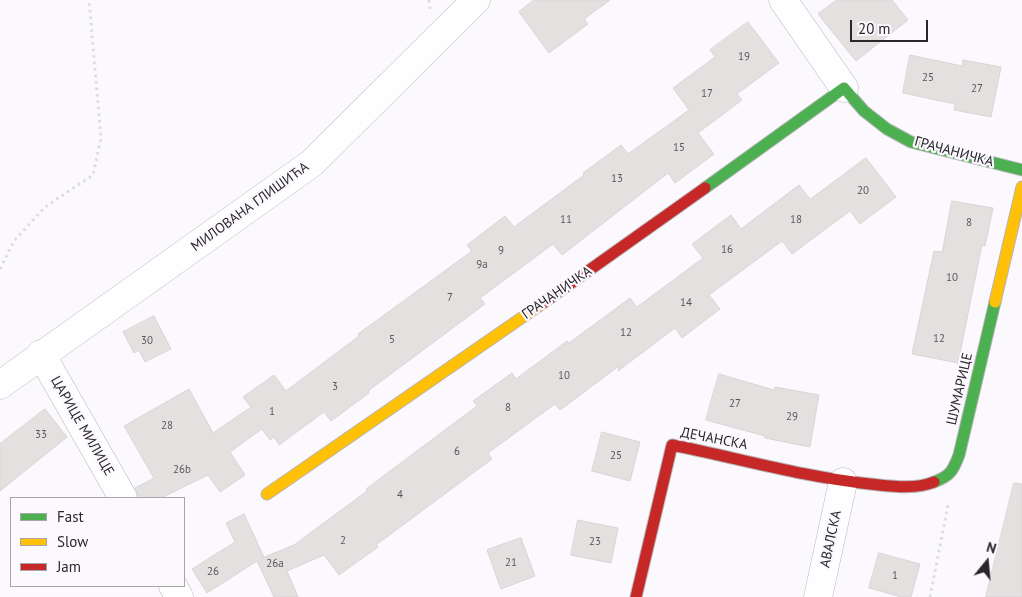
<!DOCTYPE html>
<html>
<head>
<meta charset="utf-8">
<style>
	body { margin:0 }
	#map { position:relative; width:1022px; height:597px; overflow:hidden; background:#fbf9fd; font-family:"PT Sans",sans-serif }
	canvas { display:block }
	.legend { position:absolute; left:10px; top:497px; width:175px; height:90px; box-sizing:border-box; background:#fbf8fe; border:1px solid #a7a4aa; margin:0; padding:6px 9px; list-style:none; font-size:15px; color:#29272b }
	.legend li { display:flex; align-items:center; gap:10px; height:25px }
	.legend b { width:25px; border:1px solid #a7a4aa }
	.north { position:absolute; left:962px; top:537px; width:50px; height:50px; -webkit-text-stroke:4px #fbf8fe; paint-order:stroke; rotate:17deg; font-size:14px; font-weight:700; line-height:20px; text-align:center; color:#29272b }
	.north::after { content:''; display:block; margin:auto; width:18px; height:22px; background:#29272b; clip-path:polygon(50% 0,100% 100%,50% 72%,0 100%) }
	.scale { position:absolute; left:850px; top:20px; width:78px; height:22px; box-sizing:border-box; border:2px solid #29272b; border-top:0; padding-left:6px; font-size:15px; line-height:18px; white-space:nowrap; color:#29272b; -webkit-text-stroke:4px #fbf8fe; paint-order:stroke }
</style>
</head>
<body>
<div id="map">
<canvas width="1022" height="597"></canvas>
<ul class="legend">
<li><b style="height:6px;background:#4caf50"></b>Fast</li>
<li><b style="height:6px;background:#ffc107"></b>Slow</li>
<li><b style="height:6px;background:#c62828"></b>Jam</li>
</ul>
<div class="north">N</div>
<div class="scale">20 m</div>
</div>
<script>
const g = document.querySelector('canvas').getContext('2d');
g.lineJoin = 'round';
function fillPath(path, color) { g.fillStyle = color; g.fill(path, 'evenodd'); }
function strokePath(path, color, width, dash) { g.strokeStyle = color; g.lineWidth = width; g.lineCap = dash ? 'butt' : 'round'; g.setLineDash(dash || []); g.stroke(path); }
function drawText(font, color, halo, rows, align = 'center') {
  g.font = font + ' "PT Sans",sans-serif'; g.lineWidth = 4.5; g.setLineDash([]); g.textBaseline = 'middle'; g.strokeStyle = halo; g.fillStyle = color; for (const [text, x, y, turn = 0] of rows) {
    g.save(); g.translate(x, y); g.rotate((+turn || 0) * Math.PI / 180); g.textAlign = isNaN(turn) ? turn : align; if (halo) g.strokeText(text, 0, 0); g.fillText(text, 0, 0); g.restore();
  }
}
const building = new Path2D(`
	M534,0H610L584,19L588,24L549,53L519,12Z
	M837,0H892L908,20L856,61L818,14Z
	M748,22L779,63L737,94L742,100L698,133L714,154L675,183L668,173L562,255L553,244L480,298L485,304L368,391L369,393L331,421L324,412L279,445L274,437L270,440L262,429L230,452L245,475L220,492L208,475L161,498H139L135,488L154,478L124,426L189,389L213,433L251,407L243,397L274,375L286,391L359,336L358,334L472,251L467,245L505,216L514,227L584,175L583,173L621,145L628,154L689,110L673,88L715,57L710,50Z
	M910,55L962,66L963,60L1001,67L991,117L954,110L955,104L903,93Z
	M866,158L896,197L860,224L850,211L792,254L782,241L709,295L720,309L682,338L675,328L618,371L619,366L560,410L555,404L488,453L492,459L376,545L378,547L339,575L324,555L287,571L298,597H274L257,561L207,593L192,569L235,542L226,523L244,514L264,557L262,558L294,545L367,491L366,489L477,406L473,401L512,373L516,379L567,341L569,343L630,298L637,307L703,258L692,244L731,215L741,229L799,185L810,199Z
	M952,201L993,208L985,246L982,245L958,363L912,354L934,251L942,252Z
	M154,316L171,349L145,362L139,350L134,353L123,332Z
	M719,374L774,390L775,387L819,395L810,447L765,438V436L706,420Z
	M45,409L67,437L0,491V444Z
	M602,432L640,442L630,481L592,471Z
	M1014,483L1022,484V597H986Z
	M578,520L618,528L611,563L571,555Z
	M521,538L535,576L501,589L487,550Z
	M879,553L920,564L911,597H901L869,588Z`);
fillPath(building, '#e3e0e0');
strokePath(building, '#d8d5d6', 1);
const street = new Path2D(`
	M783,0L844,88
	M41,354L123,498
	M0,385L312,163L476,0
	M173,586L179,597
	M818,597L843,482`);
const fast = new Path2D(`
	M705,188L844,88L864,111L887,129L911,142L1022,170
	M934,482C950,476 953,471 959,455L995,302`);
const slow = new Path2D(`
	M995,302L1022,187
	M267,494L543,303`);
const jam = new Path2D(`
	M543,303L705,188
	M636,597L672,445C738,458 803,477 870,484C890,486 915,490 934,482`);
strokePath(street, '#b7b5b8', 29);
strokePath(fast, '#b7b5b8', 13);
strokePath(slow, '#b7b5b8', 13);
strokePath(jam, '#b7b5b8', 13);
strokePath(new Path2D(`
	M429,0L430,9
	M0,269L14,241L45,207L93,175L101,138L89,0
	M930,597L948,505`), '#dcdcdd', 3, [2.5, 4]);
strokePath(street, '#fefeff', 28);
strokePath(fast, '#4caf50', 11);
strokePath(slow, '#ffc107', 11);
strokePath(jam, '#c62828', 11);
drawText('11px', '#585659', null, [
	["19",744,57],
	["25",928,78],
	["27",977,89],
	["17",707,94],
	["15",679,148],
	["13",617,179],
	["20",863,191],
	["11",566,220],
	["18",796,220],
	["8",969,223],
	["16",727,250],
	["9",501,251],
	["9a",482,265],
	["10",952,278],
	["7",450,298],
	["14",686,303],
	["12",626,333],
	["12",939,339],
	["5",392,340],
	["30",147,341],
	["10",564,376],
	["3",335,387],
	["27",735,404],
	["8",508,408],
	["1",272,412],
	["29",792,417],
	["28",167,426],
	["33",41,435],
	["6",457,452],
	["25",616,456],
	["26b",182,470],
	["4",400,495],
	["2",343,541],
	["23",595,542],
	["21",511,563],
	["26a",275,564],
	["26",213,572],
	["1",895,576]
]);
drawText('14px', '#29272b', '#fbf8fe', [
	["ГРАЧАНИЧКА",954,152,15],
	["МИЛОВАНА ГЛИШИЋА",250,207,-36],
	["ГРАЧАНИЧКА",557,293,-35],
	["ШУМАРИЦЕ",960,389,-77],
	["ЦАРИЦЕ МИЛИЦЕ",82,426,60],
	["ДЕЧАНСКА",714,439,11],
	["АВАЛСКА",831,539,-78]
]);
</script>
</body>
</html>
